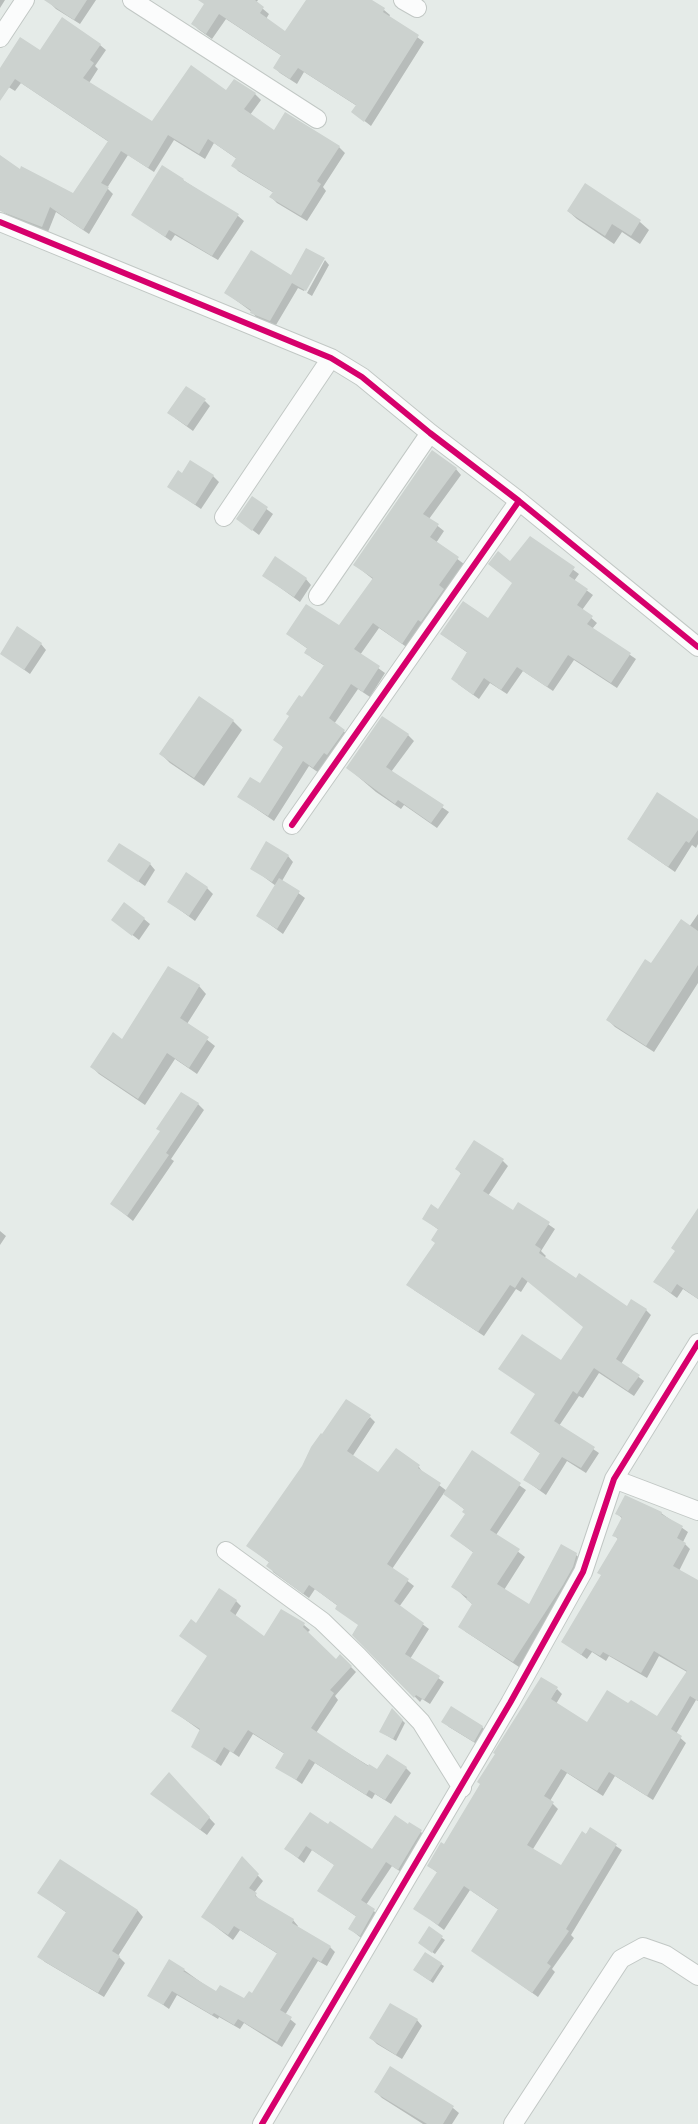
<!DOCTYPE html>
<html>
<head>
<meta charset="utf-8">
<style>
	body { margin:0 }
	canvas { display:block; background:#e5ebe8 }
</style>
</head>
<body>
<canvas width="698" height="2124"></canvas>
<script>
const g = document.querySelector('canvas').getContext('2d');
g.lineJoin = 'round';
function fillPath(path, color) { g.fillStyle = color; g.fill(path, 'evenodd'); }
function strokePath(path, color, width, dash) { g.strokeStyle = color; g.lineWidth = width; g.lineCap = dash ? 'butt' : 'round'; g.setLineDash(dash || []); g.stroke(path); }
fillPath(new Path2D(`
	M0,0H5L0,8Z
	M52,0H96L80,24L56,9L50,3Z
	M208,0H258L256,3L269,14L266,19L286,33L308,0H370L384,10L390,15L389,17L424,42L371,126L353,112L357,106L304,72L297,84L280,73L275,68L282,56L226,19L212,39L198,29L193,23Z
	M100,45L106,50L95,66L98,69L89,83L153,123L227,92L255,94L261,100L250,115L275,132L285,114L339,147L345,153L323,187L326,191L307,221L277,203L271,197L274,193L238,171L233,165L237,159L214,143L205,159L174,140L154,172L128,155L107,188L113,194L89,234L56,212L48,232L11,217L0,210V157L20,171L73,195L109,142L21,83L15,91L2,83L0,71L40,52Z
	M163,167L238,216L244,221L218,260L175,235L171,241L133,215Z
	M585,185L640,222L649,230L640,244L622,232L614,244L577,219L568,211Z
	M323,259L304,291L298,288L276,325L257,318L252,312L226,293L292,277Z
	M325,260L329,265L312,296L307,293Z
	M205,401L210,406L193,431L175,418Z
	M456,469L461,475L429,519L444,531L436,543L464,564L445,591L449,595L408,648L379,628L360,655L385,673L370,697L358,689L334,724L350,736L319,773L309,766L274,821L239,797L260,785L284,748L275,739L325,666L312,658L306,652L308,649L294,639L340,627L374,580L355,565Z
	M213,476L219,482L201,509L169,487Z
	M252,498L273,514L259,535L238,519Z
	M530,538L579,574L574,581L593,595L582,610L597,623L592,629L636,659L617,688L574,660L553,691L523,671L507,694L490,683L479,699L458,684L468,653L441,634L488,620L513,583L510,563Z
	M264,576L306,579L311,585L300,602Z
	M41,644L46,650L30,674L1,653Z
	M199,698L233,721L242,730L204,786L170,763L161,754Z
	M408,735L414,741L391,772L449,812L437,828L404,805L401,809L376,792L348,768Z
	M698,820V844L696,848L692,845L675,872L628,839Z
	M288,856L293,862L282,881L305,898L283,934L258,916L276,886L252,868Z
	M109,861L150,864L155,870L145,886Z
	M207,888L213,894L195,921L169,902Z
	M698,914V983L654,1052L615,1027L608,1020L651,965L689,927Z
	M144,919L150,924L139,940L113,920Z
	M199,986L206,994L187,1024L215,1046L197,1074L175,1059L145,1105L99,1074L92,1067L123,1041Z
	M198,1104L204,1110L171,1159L174,1161L133,1221L112,1204Z
	M503,1161L508,1166L488,1196L514,1212L519,1204L555,1229L541,1251L546,1256L544,1258L576,1280L628,1308L646,1310L651,1315L621,1364L644,1381L634,1396L599,1373L583,1398L579,1396L559,1426L599,1453L586,1473L567,1461L546,1495L525,1480L541,1454L512,1433L584,1327L528,1281L521,1292L516,1289L484,1336L414,1290L437,1244L439,1230L424,1219L439,1211L462,1175L457,1169Z
	M698,1211V1299L683,1289L677,1298L655,1282L676,1251Z
	M0,1231L6,1236L0,1245Z
	M370,1417L375,1422L352,1457L378,1474L419,1467L423,1473L447,1491L472,1452L526,1490L496,1535L525,1557L504,1590L529,1606L576,1555L583,1561L569,1591L519,1667L466,1632L460,1626L473,1605L453,1586L474,1553L452,1536L466,1514L465,1510L444,1493L392,1569L414,1586L399,1607L429,1629L410,1659L444,1682L430,1704L422,1699L420,1702L354,1634L360,1626L338,1606L315,1589L309,1598L273,1572L270,1563L248,1546Z
	M661,1513L688,1532L683,1542L690,1549L679,1571L698,1581V1701L696,1700L676,1734L686,1743L653,1800L615,1776L603,1796L567,1773L550,1801L558,1809L533,1849L561,1867L590,1829L622,1850L571,1935L574,1938L552,1969L555,1972L538,1997L473,1951L499,1910L470,1890L444,1930L415,1908L438,1873L429,1866L557,1689L562,1694L556,1704L588,1724L658,1718L687,1672L659,1656L647,1678L609,1656L606,1661L592,1652L587,1659L563,1642L603,1576L619,1540L614,1535L623,1519L617,1514Z
	M236,1601L241,1606L235,1616L265,1638L304,1625L310,1630L307,1633L337,1661L340,1656L356,1672L335,1696L338,1700L316,1733L377,1771L406,1768L411,1773L391,1804L375,1794L372,1799L315,1763L302,1784L277,1767L285,1754L253,1734L239,1757L230,1751L221,1766L193,1746L201,1731L173,1711L208,1657L197,1625Z
	M451,1708L482,1727L488,1733L480,1746L449,1727L443,1721Z
	M392,1710L405,1723L396,1741L381,1732Z
	M169,1775L215,1824L207,1835L152,1794Z
	M311,1814L372,1851L409,1827L421,1832L426,1837L404,1874L392,1866L366,1905L380,1916L365,1941L350,1929L357,1917L319,1891L336,1866L312,1850L304,1863L286,1849Z
	M242,1859L263,1881L254,1893L260,1901L293,1920L298,1926L297,1928L330,1947L335,1952L327,1966L318,1961L285,2015L296,2024L282,2047L244,2023L240,2029L219,2017L218,2019L177,1995L169,2009L149,1995L184,1970L216,1993L245,2000L253,1995L278,1954L240,1930L233,1940L203,1917Z
	M60,1861L138,1911L143,1917L118,1956L125,1963L104,1997L45,1962L39,1957L67,1913L39,1893Z
	M429,1929L445,1940L435,1954L422,1945Z
	M426,1954L444,1966L433,1983L417,1972Z
	M417,2020L422,2026L402,2059L377,2044L371,2038Z
	M376,2092L453,2108L459,2113L452,2124H423L382,2098Z`), '#0003');
fillPath(new Path2D(`
	M44,0H87L74,20Z
	M198,0H255L264,7L260,13L285,31L306,0H372L385,8L383,12L419,35L364,122L351,112L356,105L298,68L290,79L273,68L281,55L219,14L206,34L191,24L204,4Z
	M62,17L101,44L90,60L94,63L83,78L152,121L191,65L226,90L234,79L256,93L244,109L274,130L285,112L340,146L317,181L321,184L301,216L269,197L273,192L231,166L236,158L208,139L199,154L168,135L148,168L121,151L101,183L109,187L83,230L50,207L42,227L0,211V155L20,169L21,166L73,193L108,141L15,79L0,101V68L20,37L40,50Z
	M162,165L184,179L183,180L239,214L212,256L169,230L165,237L131,215Z
	M585,183L641,220L631,236L612,224L605,236L567,211Z
	M306,248L325,258L306,291L292,283L270,321L250,313L251,310L224,293L251,250L291,275Z
	M186,386L206,399L187,426L167,413Z
	M432,450L457,468L423,514L439,524L430,537L459,557L439,585L444,589L421,622L418,620L402,644L373,623L354,649L380,666L363,692L351,684L329,718L345,730L327,755L324,753L313,768L303,761L268,816L237,797L250,777L260,783L283,747L273,740L289,716L286,714L299,695L302,697L324,665L304,653L307,648L286,634L306,604L339,625L373,578L353,565Z
	M190,460L214,475L195,505L167,487L178,470L182,473Z
	M252,496L268,507L252,531L236,519Z
	M530,536L575,567L569,576L588,589L577,605L593,616L587,624L631,653L611,683L568,655L547,687L517,667L501,690L484,678L473,695L451,679L467,652L440,634L463,601L488,618L512,583L488,564L498,551L510,561Z
	M275,556L307,578L294,597L262,576Z
	M17,626L42,643L24,670L0,654Z
	M199,696L234,720L194,778L159,754Z
	M382,716L409,734L386,767L444,805L431,823L398,800L395,804L346,768Z
	M657,792L698,819V830L689,843L686,841L668,867L627,839Z
	M266,841L289,855L272,882L250,869Z
	M119,843L151,863L138,882L107,861Z
	M186,872L208,887L189,916L167,902Z
	M279,878L300,891L277,929L256,916Z
	M124,902L145,918L132,936L111,920Z
	M681,919L698,931V965L646,1046L606,1020L645,959L651,963Z
	M168,966L200,985L180,1018L209,1037L189,1068L167,1053L138,1099L90,1067L113,1032L122,1039Z
	M181,1092L199,1103L166,1153L169,1155L127,1216L110,1204L160,1131L156,1129Z
	M474,1140L504,1159L483,1191L513,1210L518,1202L550,1222L535,1245L541,1249L539,1253L576,1278L579,1273L627,1306L631,1299L647,1309L616,1359L640,1375L628,1391L594,1368L577,1394L573,1391L554,1421L595,1447L581,1468L562,1457L540,1490L523,1480L540,1453L510,1433L535,1394L498,1369L522,1334L561,1360L583,1327L522,1277L515,1288L510,1285L478,1332L406,1285L435,1243L431,1240L438,1229L422,1219L431,1204L438,1209L461,1173L455,1169Z
	M698,1208V1299L677,1284L671,1293L653,1282L675,1251L671,1248Z
	M346,1399L371,1415L347,1451L378,1472L396,1448L420,1465L418,1468L441,1483L387,1564L409,1579L394,1601L424,1623L405,1654L440,1676L424,1700L416,1695L414,1698L352,1635L358,1625L335,1609L337,1605L309,1585L303,1594L266,1566L269,1562L246,1546L302,1466L311,1447L321,1433L322,1434Z
	M472,1450L521,1483L490,1530L520,1549L497,1584L529,1604L561,1544L577,1553L573,1567L563,1585L513,1662L458,1627L472,1604L466,1599L467,1597L451,1587L473,1552L450,1536L465,1514L462,1512L464,1509L443,1494Z
	M625,1495L662,1512L661,1514L683,1526L677,1538L686,1543L673,1566L698,1580V1701L690,1696L671,1729L682,1736L647,1796L609,1772L597,1791L561,1769L544,1796L554,1802L527,1845L561,1865L582,1831L586,1834L590,1827L617,1844L566,1929L569,1931L547,1963L551,1966L532,1993L471,1951L498,1909L464,1886L438,1925L413,1909L437,1872L427,1866L441,1842L444,1844L480,1784L477,1782L495,1754L493,1753L541,1677L558,1687L551,1699L587,1722L607,1690L628,1703L631,1700L657,1716L687,1671L654,1651L641,1673L603,1652L600,1656L586,1648L581,1655L561,1642L601,1575L597,1573L618,1538L612,1536L622,1517L615,1514Z
	M219,1588L237,1600L230,1611L264,1636L281,1609L305,1623L303,1627L336,1659L340,1654L352,1666L330,1690L334,1693L311,1728L368,1766L369,1764L377,1769L387,1754L407,1767L385,1800L369,1790L366,1795L309,1759L296,1780L275,1768L284,1753L248,1730L233,1753L224,1747L215,1762L191,1747L200,1729L171,1711L207,1656L179,1636L191,1619L196,1623Z
	M451,1706L483,1726L474,1742L441,1722Z
	M392,1708L403,1720L393,1739L379,1732Z
	M169,1772L210,1817L200,1830L150,1794Z
	M310,1812L328,1824L330,1821L372,1849L395,1815L408,1824L409,1822L422,1830L398,1870L386,1862L361,1900L375,1909L360,1936L348,1929L356,1916L317,1891L334,1865L306,1846L298,1858L284,1849Z
	M242,1856L259,1874L249,1888L257,1893L255,1896L294,1919L292,1923L331,1946L321,1962L313,1957L280,2010L292,2017L277,2042L238,2019L234,2025L214,2013L212,2015L172,1991L163,2005L147,1996L169,1959L185,1969L183,1971L216,1991L220,1985L244,1998L249,1991L252,1993L277,1953L234,1926L228,1935L201,1917Z
	M60,1859L138,1910L112,1951L120,1956L98,1993L37,1957L66,1912L37,1893Z
	M429,1926L443,1936L432,1953L418,1943Z
	M425,1952L442,1963L430,1981L413,1970Z
	M390,2003L418,2019L396,2055L369,2038Z
	M390,2066L454,2106L443,2124H427L374,2092Z`), '#ccd2cf');
const street = new Path2D(`
	M132,0L317,119
	M403,0L417,8
	M0,38L25,0
	M0,222L331,358L362,377L430,433L519,501L698,647
	M224,517L331,358
	M318,596L430,433
	M292,825L519,501
	M614,1479L698,1511
	M226,1551L322,1621L358,1656L421,1722L462,1788
	M262,2124L510,1703L583,1572L614,1479L698,1343
	M513,2124L621,1959L643,1947L666,1955L698,1976`);
strokePath(street, '#c2c8c5', 20);
strokePath(street, '#fbfcfc', 18);
strokePath(new Path2D(`
	M0,222L331,358L362,377L430,433L519,501L698,647
	M292,825L519,501
	M262,2124L510,1703L583,1572L614,1479L698,1343`), '#d6006c', 6);
</script>
</body>
</html>
